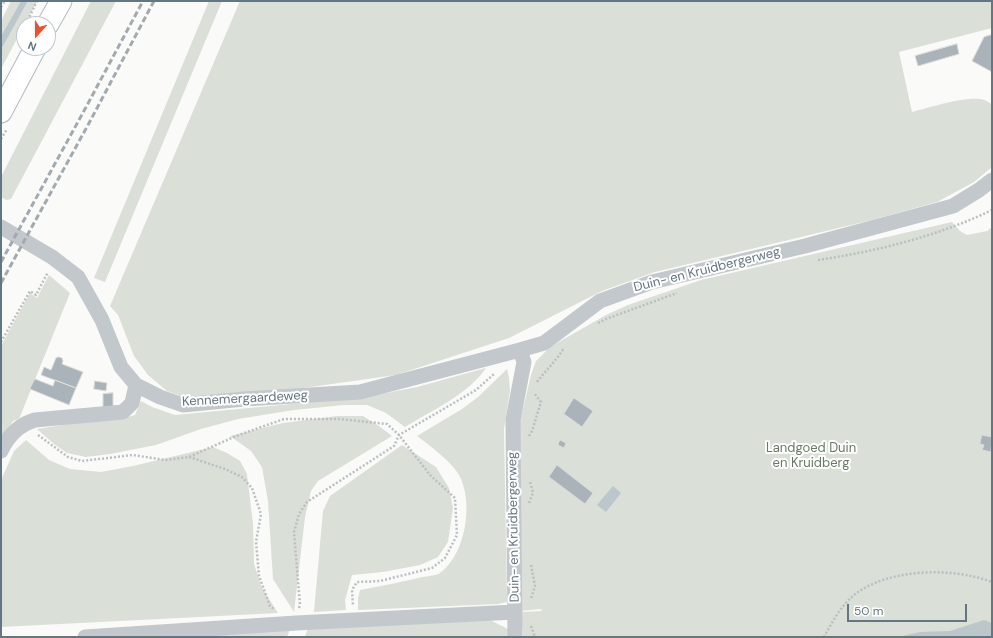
<!DOCTYPE html>
<html>
<head>
<meta charset="utf-8">
<style>
	body { margin:0 }
	#map { position:relative; width:993px; height:638px; overflow:hidden; background:#fafaf8; font-family:"DM Sans",sans-serif }
	canvas { display:block }
	.frame { position:absolute; inset:0; border:2px solid #657683; pointer-events:none }
	.north { position:absolute; left:16px; top:16px; width:40px; height:40px; box-sizing:border-box; background:#fff; border:1px solid #c1c8cd; border-radius:50%; rotate:201deg; font-size:11px; font-weight:700; line-height:16px; text-align:center; color:#657683 }
	.north::after { content:''; display:block; margin:auto; width:14px; height:18px; background:#e4572e; clip-path:polygon(50% 0,100% 100%,50% 72%,0 100%) }
	.scale { position:absolute; left:847px; top:604px; width:120px; height:18px; box-sizing:border-box; border:2px solid #657683; border-top:0; padding-left:5px; font-size:12px; line-height:14px; white-space:nowrap; color:#657683; -webkit-text-stroke:3px #fff; paint-order:stroke }
</style>
</head>
<body>
<div id="map">
<canvas width="993" height="638"></canvas>
<div class="frame"></div>
<div class="north">N</div>
<div class="scale">50 m</div>
</div>
<script>
const g = document.querySelector('canvas').getContext('2d');
g.lineJoin = 'round';
function fillPath(path, color) { g.fillStyle = color; g.fill(path, 'evenodd'); }
function strokePath(path, color, width, dash) { g.strokeStyle = color; g.lineWidth = width; g.lineCap = dash ? 'butt' : 'round'; g.setLineDash(dash || []); g.stroke(path); }
function drawText(font, color, halo, rows, align = 'center') {
  g.font = font + ' "DM Sans",sans-serif'; g.lineWidth = 4; g.setLineDash([]); g.textBaseline = 'middle'; g.strokeStyle = halo; g.fillStyle = color; for (const [text, x, y, turn = 0] of rows) {
    g.save(); g.translate(x, y); g.rotate((+turn || 0) * Math.PI / 180); g.textAlign = isNaN(turn) ? turn : align; if (halo) g.strokeText(text, 0, 0); g.fillText(text, 0, 0); g.restore();
  }
}
fillPath(new Path2D(`
	M11,1H21L1,36V21Z
	M28,1H37L1,69V50Z
	M91,1H116L11,199L6,200L1,197V177Z
	M209,1H222L105,282L94,278Z
	M240,1H992V28L899,52L912,112C929,108 968,95 984,100C986,100 989,103 992,104V167L974,182L937,202L872,220L655,272L602,291L509,338L396,375L282,391L194,401L167,391L148,375L134,356L118,315L110,306Z
	M952,222L960,231L967,235L987,231L992,227V637H523L521,612L542,611L541,609L521,611L519,426L531,375L536,361L550,347L606,315L628,305L701,280Z
	M49,275L70,293L19,419L13,421L1,439V346L30,293L37,298Z
	M486,368C470,393 431,411 405,427L386,413L367,405H344L294,410L238,419L201,429L156,445L110,454L86,457L67,453L54,444L37,429L89,421L120,419L135,415L141,401L152,407L175,415L365,397L417,387Z
	M507,369L509,378L510,391L504,429L507,602L498,604L358,610V598L360,590C381,586 402,582 423,577C428,576 436,576 440,573C466,554 474,502 459,475C452,462 429,445 417,436L462,409L478,397Z
	M337,416H363L379,426L392,436L318,481L311,491L305,517L294,612L273,579L268,501L262,467L251,451L230,436L283,423Z
	M26,440L49,460L70,469L101,472L133,466L213,447L227,453L240,461L247,474L253,524L254,564L262,588L278,613L1,627V480L14,451Z
	M402,445L436,467L449,488L453,508L448,542L438,557L420,565L383,572L352,575L345,600L346,610L314,612L323,511L330,496Z
	M490,620L508,629V637H305L308,628Z
	M290,629L287,637H141Z`), '#dadfd7');
fillPath(new Path2D(`
	M21,1H28L1,50V36Z
	M613,486L621,493L606,512L597,505Z
	M984,620L992,623V637H898L920,632L950,631Z`), '#bbc7cb');
const building = new Path2D(`
	M991,35L992,36V72L972,61L984,37Z
	M957,44L959,54L918,66L915,56Z
	M59,357L62,358L63,361L62,364L83,372L76,388L41,375L44,367L51,370L56,358Z
	M35,379L53,386L55,380L76,388L69,405L30,389Z
	M95,381L107,383L106,391L94,389Z
	M113,393V407H103V394Z
	M574,398L593,411L582,427L564,414Z
	M982,435L992,437L991,452L982,450L984,445L980,444Z
	M560,440L566,443L564,448L558,445Z
	M557,465L593,493L585,504L549,477Z`);
fillPath(building, '#aab3b9');
strokePath(building, '#dcdcda', 1);
const secondary = new Path2D(`
	M48,24L61,1
	M1,112L35,48`);
strokePath(secondary, '#b3babf', 23);
strokePath(new Path2D(`
	M1,7L5,1
	M26,24L37,1
	M19,38L24,27
	M1,139L7,129
	M818,260C878,251 938,236 992,210
	M598,323L606,319L677,293
	M1,342L30,291L36,295L48,272
	M537,382C546,370 556,361 564,348
	M38,435L68,457L82,461L133,455L165,460L189,457L236,436L284,419H339L387,424L399,435L430,475L455,498L457,535L445,558L432,568L380,581L357,582L352,590L353,606
	M529,436L532,431L541,402L534,393
	M189,457L225,469L242,477L252,488L261,514L256,542L259,576L270,606L274,609
	M529,503L533,493L530,481
	M531,565L535,586L531,599
	M299,608L300,605L294,532L299,514L307,502L394,446L399,435L476,390L494,374
	M531,626L535,637
	M824,637C832,622 841,606 854,595C888,568 953,567 992,582`), '#bbbfc2', 2.5, [2, 2]);
strokePath(new Path2D(`
	M1,227L52,257L78,277L102,320L121,367L136,385L160,397L183,405L244,399L360,392L520,350L544,343L600,301L652,282L805,246L953,206L979,190L992,180
	M1,451C8,436 18,425 35,420L123,412L132,403L136,385
	M85,637L296,623L515,612
	M515,637L513,420L524,362L520,350`), '#c3c8cc', 15);
strokePath(secondary, '#fff', 21);
strokePath(new Path2D(`
	M1,262L85,109L143,1
	M1,283L88,125L154,1`), '#a2aab0', 3, [6, 3]);
drawText('13px', '#657683', '#fff', [
	["Duin- en Kruidbergerweg",707,270,-14],
	["Kennemergaardeweg",245,399,-3],
	["Duin- en Kruidbergerweg",514,527,-91]
]);
drawText('13px', '#687a64', '#fff', [
	["Landgoed Duin",811,449],
	["en Kruidberg",811,464]
]);
</script>
</body>
</html>
